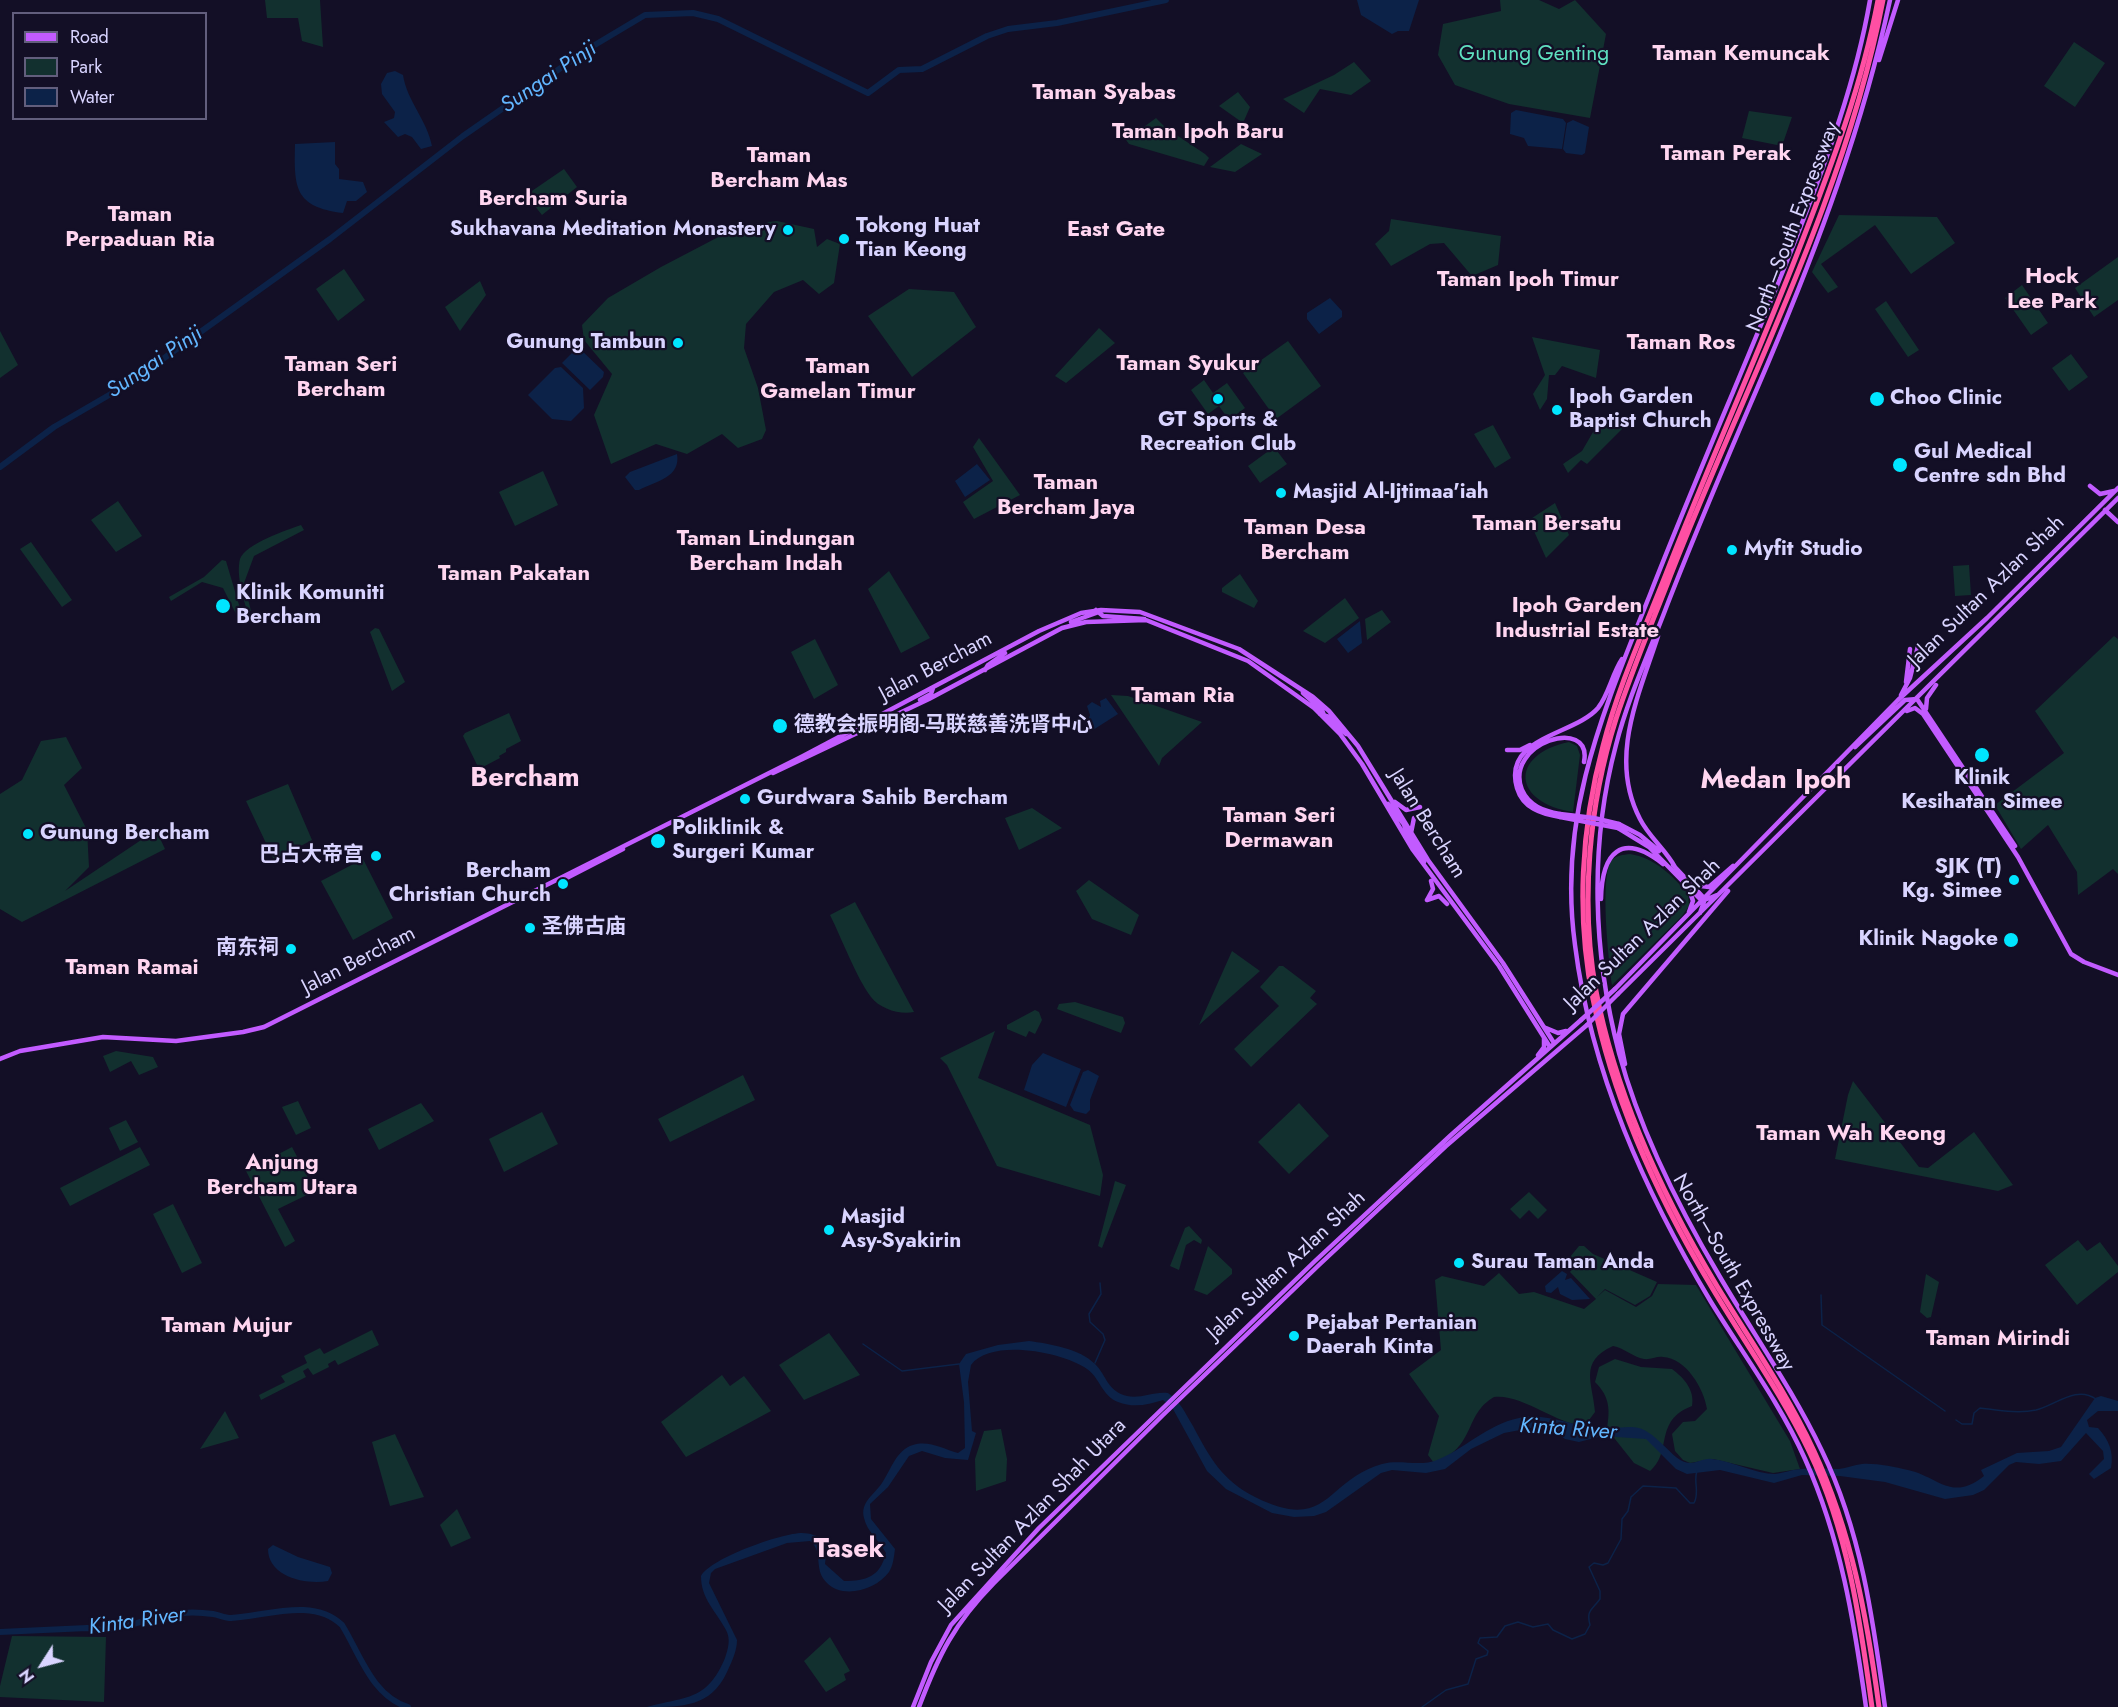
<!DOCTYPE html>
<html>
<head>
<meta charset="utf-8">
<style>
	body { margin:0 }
	#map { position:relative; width:2118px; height:1707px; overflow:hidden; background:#130f26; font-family:Jost,sans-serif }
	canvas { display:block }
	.legend { position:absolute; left:12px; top:12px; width:195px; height:108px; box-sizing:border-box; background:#130f26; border:2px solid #625e7d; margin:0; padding:8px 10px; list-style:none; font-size:18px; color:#d9d4ff }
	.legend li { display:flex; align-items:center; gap:12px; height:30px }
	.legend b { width:30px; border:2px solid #625e7d }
	.north { position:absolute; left:12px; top:1635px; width:60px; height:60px; -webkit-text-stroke:4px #130f26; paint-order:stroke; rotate:234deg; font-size:16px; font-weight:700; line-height:24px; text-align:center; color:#d9d4ff }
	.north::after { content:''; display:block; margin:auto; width:21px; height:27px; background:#d9d4ff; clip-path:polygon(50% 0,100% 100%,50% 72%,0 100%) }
</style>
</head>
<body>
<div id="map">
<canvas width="2118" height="1707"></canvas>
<ul class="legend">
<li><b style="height:8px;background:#c25bff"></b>Road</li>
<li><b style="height:16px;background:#12302f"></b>Park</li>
<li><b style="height:16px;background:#0c2248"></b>Water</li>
</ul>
<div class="north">N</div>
</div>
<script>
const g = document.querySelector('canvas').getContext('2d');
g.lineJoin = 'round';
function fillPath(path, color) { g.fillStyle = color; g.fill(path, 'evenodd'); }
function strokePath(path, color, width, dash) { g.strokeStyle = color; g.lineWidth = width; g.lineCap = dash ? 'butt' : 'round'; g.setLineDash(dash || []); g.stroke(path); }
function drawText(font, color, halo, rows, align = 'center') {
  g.font = font + ' Jost,"Noto Sans SC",sans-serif'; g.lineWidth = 4.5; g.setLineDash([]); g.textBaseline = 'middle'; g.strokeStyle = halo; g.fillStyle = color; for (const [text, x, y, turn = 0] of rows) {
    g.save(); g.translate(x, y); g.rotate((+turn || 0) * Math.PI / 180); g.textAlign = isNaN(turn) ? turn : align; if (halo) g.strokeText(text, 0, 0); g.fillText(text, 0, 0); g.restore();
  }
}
fillPath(new Path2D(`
	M265,0H320L323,47L302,41L298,18H267Z
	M1500,0H1539L1559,9L1575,0L1606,34L1590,118L1509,104L1455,85L1438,55L1443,24L1501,11Z
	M2074,42L2105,63L2075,107L2044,86Z
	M1354,62L1371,81L1351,95L1320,89L1304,113L1283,99L1334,75Z
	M1238,92L1250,107L1243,123L1219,106Z
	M1749,111L1792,117L1782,146L1742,138Z
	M1156,118L1166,128L1205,154L1209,158L1204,166L1129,144L1126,140Z
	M1241,144L1262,154L1235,172L1210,167Z
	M564,169L577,187L542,215L526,195Z
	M1839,215L1937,217L1955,243L1911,274L1875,225L1821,264L1838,287L1828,293L1812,272Z
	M1391,219L1501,236L1498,265L1472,276L1444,243L1430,244L1391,266L1375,244L1389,231Z
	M777,221L814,229L817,247L827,239L840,244L834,283L819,294L803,280L774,292L746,324L744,348L758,388L766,430L762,439L738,448L722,434L687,454L656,444L611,464L594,415L612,374L584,340L582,325L608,298L661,267L726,233L758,231L768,222Z
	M2118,257V300L2094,317L2075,288Z
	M344,269L365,300L338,321L316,289Z
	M480,281L486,295L460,331L445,307Z
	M2022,285L2048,323L2031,335L2005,298Z
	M909,289L954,292L976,327L912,377L868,316Z
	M1886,301L1919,350L1908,357L1875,309Z
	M1099,328L1115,343L1066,383L1055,376Z
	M0,331L18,365L0,378Z
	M1532,337L1600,350L1596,378L1562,366L1555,375H1549L1547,399L1540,410L1533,394L1545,375Z
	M1288,341L1321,386L1276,419L1243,373Z
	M2071,354L2088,377L2069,391L2052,368Z
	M1204,380L1213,393L1227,383L1245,408L1229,420L1219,406L1208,414L1191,390Z
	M1600,420L1627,424L1587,464L1581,460L1568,473L1563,464L1582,451Z
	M1493,425L1511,458L1495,468L1474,434Z
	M979,438L1020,495L974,519L963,502L993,481L973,447Z
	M1274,447L1287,464L1260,483L1248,466Z
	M543,471L558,505L515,526L499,492Z
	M118,501L142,536L116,552L91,520Z
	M1555,503L1569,535L1546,558L1529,520Z
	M301,525L304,530L254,556L244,583L251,611H247C243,596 236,575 240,559C245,544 287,530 301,525Z
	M31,542L72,600L62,607L20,549Z
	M222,560L226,561L242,615L238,618L223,588L202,582L171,601L169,597L204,577Z
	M1969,565L1971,595L1955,596L1953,566Z
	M889,571L930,638L901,653L868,589Z
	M1240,574L1258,601L1254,608L1222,592V588Z
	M1345,598L1359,618L1325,643L1303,631Z
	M1382,610L1391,622L1367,640L1365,619Z
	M375,628L379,629L405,682L392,691L370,632Z
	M2114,636L2118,639V874L2113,869L2078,895L2077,872L2048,825L2021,849L1995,805L2064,753L2035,711Z
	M815,639L838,685L814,699L791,652Z
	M1111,695L1128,696L1202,722L1162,758L1159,766Z
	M509,713L521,741L506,749V752L499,756L500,758L479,769L463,736L465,733Z
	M66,737L82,768L64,785L87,830L89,867L65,891L156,830L165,849L22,922L0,909V794L22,780L41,741Z
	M1569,742L1577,746L1580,755L1573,812C1513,803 1508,755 1569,742Z
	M288,784L312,840L274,860L246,801Z
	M1032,808L1062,828L1019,850L1005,818Z
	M1630,854C1655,858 1672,875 1688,894L1689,906L1682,916L1612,985C1609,963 1599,875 1612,860C1617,855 1623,855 1630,854Z
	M363,859L393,918L353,940L321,881Z
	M1089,880L1139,915L1131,935L1092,919L1076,891Z
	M855,902L914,1012C900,1015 880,1009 871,997C856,977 842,939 830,915Z
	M1232,951L1260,971L1199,1025Z
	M1279,966H1283L1316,991L1310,998L1317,1004L1251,1067L1234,1049L1279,1006L1260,987Z
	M1075,1002L1123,1017L1125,1023L1121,1033L1057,1009L1059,1004Z
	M1035,1010L1039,1012L1042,1020L1035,1034L1029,1031L1026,1037L1007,1029V1025Z
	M995,1031L978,1078L1090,1125L1103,1175L1100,1196L997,1166L947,1065L940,1058Z
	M116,1051L153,1057L158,1067L139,1075L131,1061L110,1072L103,1056Z
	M743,1075L755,1100L670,1142L658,1119Z
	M1853,1081L1919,1167L1928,1168L1974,1132L2013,1185L1998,1191L1835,1159L1848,1095Z
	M298,1101L311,1128L296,1135L282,1107Z
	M421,1103L434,1121L379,1150L368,1129Z
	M1299,1103L1329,1136L1289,1174L1258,1142Z
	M542,1112L558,1144L504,1172L489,1139Z
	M126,1120L138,1142L120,1151L109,1128Z
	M140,1147L150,1165L70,1206L60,1188Z
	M292,1147L315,1191L278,1209L295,1241L285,1247L246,1171Z
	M1115,1181L1126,1185L1102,1248L1098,1246Z
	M1529,1192L1547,1210L1538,1219L1529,1210L1520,1219L1510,1209Z
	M173,1204L202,1263L182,1273L153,1214Z
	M1189,1226L1202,1240L1201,1244L1194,1240L1186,1245L1179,1270L1170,1266L1185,1228Z
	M2078,1240L2087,1251L2100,1242L2118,1266V1272L2077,1305L2045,1265Z
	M1208,1246L1232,1269V1274L1207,1295L1194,1290Z
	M1579,1246H1584L1593,1254L1657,1282L1650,1296L1635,1305L1605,1289L1597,1297L1605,1290L1636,1307L1652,1296L1658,1284L1696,1285L1790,1441L1800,1469L1773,1473L1713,1459L1690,1463L1683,1460L1675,1451L1672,1434L1683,1422L1695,1421L1707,1409C1704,1389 1686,1358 1663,1357C1657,1356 1650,1360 1644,1359C1633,1357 1624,1348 1613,1346C1578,1362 1593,1383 1595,1412L1586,1424C1564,1430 1523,1393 1494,1397C1463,1415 1477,1447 1434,1463L1428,1455L1439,1416L1409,1374L1441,1350L1435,1280L1442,1276L1484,1286L1499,1273L1519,1294L1534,1292L1584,1309L1596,1299L1570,1272L1576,1264L1570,1257Z
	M1926,1274L1939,1282L1931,1317L1927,1318L1920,1312Z
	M372,1330L379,1345L338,1365L335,1360L328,1364L329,1367L313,1375L308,1368L303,1371L306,1377L261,1400L259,1395L285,1382L281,1376L307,1363L304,1356L320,1348L324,1354Z
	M829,1333L860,1375L804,1400L779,1365Z
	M1615,1359L1641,1367L1672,1369C1684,1378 1695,1390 1692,1406C1653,1421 1673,1452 1650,1471L1634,1463L1607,1429C1610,1409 1610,1397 1595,1382L1599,1367Z
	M722,1375L730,1386L744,1376L771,1411L686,1457L661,1422Z
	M225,1411L239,1438L200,1449Z
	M1001,1429L1007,1459L1006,1481L976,1491L975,1459L984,1431Z
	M395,1434L424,1497L390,1506L372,1442Z
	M457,1509L471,1538L451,1547L440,1525Z
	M12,1636L106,1637L104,1702L0,1697V1686Z
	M830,1637L850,1671L844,1674L846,1680L826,1692L804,1661Z`), '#12302f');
fillPath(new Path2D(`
	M1357,0H1419L1409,31H1398L1392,34L1361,15Z
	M395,71L403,75C407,101 427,120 432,146L421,149L412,137L405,134L398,137L384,122L394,118L395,112L382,94L381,84L387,73Z
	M1516,110L1563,119L1566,123L1562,149L1528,146L1524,138L1510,134L1511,113Z
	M1573,120L1589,127L1585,153L1582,155L1566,153L1563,149L1567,123Z
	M335,142V164L339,169V179L363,182L367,192L356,201H347L343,213C294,207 294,187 295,144Z
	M1330,298L1342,311V317L1319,334L1307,319V313Z
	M578,347L604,372L603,377L590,390L562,363Z
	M561,367L583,388L584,408L571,421L552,419L528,395L555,368Z
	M677,454C681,477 657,481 639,490H635L625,477L630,472Z
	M977,464L990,480L965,497L955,481Z
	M1360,621L1362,643L1348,653L1337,639Z
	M1106,698L1118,714L1093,730L1087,723L1090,715L1087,706L1092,702L1101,707L1100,701Z
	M1043,1053L1081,1069L1066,1107L1024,1090L1032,1065Z
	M1088,1070L1099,1076L1090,1100V1110L1086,1114L1074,1111L1070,1105L1083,1072Z
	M1562,1271L1567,1274L1565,1280L1571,1278L1590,1299L1572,1300L1560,1294L1558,1287L1551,1293L1546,1292L1545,1286Z
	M1029,1341C1049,1344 1079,1348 1095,1364C1107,1376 1107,1391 1127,1396C1141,1399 1154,1391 1168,1393C1181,1402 1185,1413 1193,1426C1210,1458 1222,1480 1255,1497C1329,1534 1325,1480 1382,1464C1400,1459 1420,1467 1437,1460C1465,1449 1486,1425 1519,1418C1543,1412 1570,1425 1595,1428C1608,1429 1620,1427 1632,1427C1656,1427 1672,1463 1690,1463C1698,1463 1704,1458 1712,1459C1733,1461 1755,1474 1775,1474C1784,1473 1793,1469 1802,1469C1814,1468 1827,1469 1839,1469C1847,1468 1854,1465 1862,1464C1876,1463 1894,1467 1908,1470C1939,1477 1951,1502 1984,1476L1981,1470L2017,1453L2049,1451L2061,1447L2095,1398L2101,1396L2118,1401V1411H2098L2087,1420L2089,1427L2098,1428C2109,1440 2114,1452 2111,1468L2094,1479L2089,1474L2104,1459L2103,1451L2086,1433L2061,1461L2039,1464L2016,1462L2009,1465L1984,1490L1973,1495L1945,1499L1885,1482L1840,1476L1802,1475L1774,1483L1720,1470L1687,1474L1676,1469L1646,1439L1602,1436L1579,1442L1565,1439L1554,1431L1531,1428L1504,1433L1471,1449L1445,1469L1426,1473L1392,1470L1381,1473L1326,1512L1314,1516L1294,1517L1272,1513L1226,1489L1207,1471L1173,1409L1163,1400C1148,1405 1133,1408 1118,1402C1102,1396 1100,1378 1087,1369C1063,1352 991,1338 971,1365L968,1382L972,1431L976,1433L968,1460L945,1458L922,1451L909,1456L888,1487L870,1504L871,1519L895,1549C894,1557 893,1566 889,1572C876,1590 842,1600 826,1582C813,1568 824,1552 810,1541L787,1543L715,1569L711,1573L709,1583L737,1640C737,1651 732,1661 727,1672C711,1707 682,1707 647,1707C687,1696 707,1701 725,1658C728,1649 731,1639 726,1630C716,1611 701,1599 701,1576C711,1558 782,1533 802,1533C810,1533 817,1536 824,1539L827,1546L825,1564L844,1581C866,1581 880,1577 886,1553C880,1541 867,1532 864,1518C860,1502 874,1495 882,1483C891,1470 896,1450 913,1445C929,1440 943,1449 958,1453L965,1448L964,1402L959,1364L966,1354L998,1345Z
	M273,1545L298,1557L330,1567L332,1573L328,1581C306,1585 268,1577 268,1549Z`), '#0c2248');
strokePath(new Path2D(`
	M1821,1295L1822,1325L1945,1411
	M863,1344L902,1371L959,1364
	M1095,1363L1105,1340L1103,1334L1090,1322L1089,1314L1101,1294L1100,1283
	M1956,1420L1962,1424H1972L1974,1413L1980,1408C1997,1410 2018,1414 2036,1410C2056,1405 2076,1385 2096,1399
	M1422,1707L1446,1690L1468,1684L1476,1659L1487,1655L1488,1651L1478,1643L1480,1638L1497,1637L1505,1626L1518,1622L1533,1627L1548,1624L1553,1630L1572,1639L1585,1634L1590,1625C1586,1610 1592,1610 1600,1599V1591L1589,1567L1594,1563L1603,1565L1608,1563L1621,1539L1622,1519L1628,1511L1631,1497L1643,1486L1676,1488L1690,1503H1694C1700,1492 1693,1482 1697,1471`), '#0c2248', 1.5);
strokePath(new Path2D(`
	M0,467L54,427L128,384L330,239L463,136L588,49L645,15L693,13L718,19L868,93L899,70L922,69L987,36L1008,29L1057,23L1166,0
	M0,1632L87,1628C116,1635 143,1618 172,1614C185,1612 200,1612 213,1614C219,1615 225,1618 231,1618C266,1616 313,1597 342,1625C360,1654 372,1696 408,1707`), '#0c2248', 6);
strokePath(new Path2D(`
	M1879,60L1898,0
	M2090,486L2100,494L2114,491
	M2105,510L2118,522
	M1096,610L1103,616L1144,619
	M1071,622L1099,612
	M1658,636C1639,695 1608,758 1640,819C1649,837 1666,850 1675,867
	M985,670L988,665L1005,653
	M1906,682L1910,649
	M1303,693L1322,710L1324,715
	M1901,695L1910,678L1918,646
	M1917,699L2015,846
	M920,700L931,694L933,688
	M1926,709L1927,698L1936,685
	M1907,711L1915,708L1923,714L2018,857L2071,954L2084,962L2118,975
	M1320,714L1329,717L1346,734
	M1855,747L1905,700L1917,699
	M1507,750H1520L1530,745
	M773,773L929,699L1062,628L1086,622L1146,620L1248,661L1314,708L1340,734L1362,764L1413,850L1499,966L1550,1047
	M1395,802L1406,810L1420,807
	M1388,804L1403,823
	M1560,814C1544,811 1529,806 1522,790C1503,743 1593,715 1584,762
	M1560,817C1541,814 1523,808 1517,788C1502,737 1575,735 1598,708C1609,694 1612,674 1622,659
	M1403,822L1408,836L1424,862
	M1619,824L1640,835L1659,851
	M1618,828L1649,847L1702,901L1717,895
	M1411,833L1414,818
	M1673,865L1705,899L1700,913
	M559,882L623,849
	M1693,885L1709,887L1733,866
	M1601,899C1602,853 1621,831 1663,864
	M1427,900L1433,889L1431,881
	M1427,900L1439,896L1447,904
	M1689,912L1693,901L1690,892
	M1615,989L1898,700L1987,618L2118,488
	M1618,994L2118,498
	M1546,1028L1558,1033L1566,1031
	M1538,1055L1544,1047V1038
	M0,1059L20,1051L103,1037L176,1041L243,1032L264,1027L803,756L1039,631L1081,613L1101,610L1140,612L1239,649L1313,697L1329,711L1358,746L1428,860L1503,963L1554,1043
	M1625,1064L1619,1034L1623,1014L1728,891
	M913,1707L931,1662L951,1625L1039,1528L1315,1261L1451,1135L1581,1020
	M919,1707C939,1654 954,1624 994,1583L1163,1415L1319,1265L1446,1146L1587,1025
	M1866,1707C1854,1621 1841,1539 1805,1459C1780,1403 1743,1354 1711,1302C1645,1192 1591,1073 1575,945C1557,814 1604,710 1651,592C1698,472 1750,355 1797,236C1827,159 1856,81 1870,0
	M1885,1707C1873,1619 1861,1531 1822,1451C1793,1390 1754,1335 1720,1277C1679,1208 1640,1131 1619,1053C1593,953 1589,846 1616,745C1628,698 1649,653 1666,608C1698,525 1733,445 1768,363C1818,245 1863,126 1890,0`), '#c25bff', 4.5);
strokePath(new Path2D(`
	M1872,1707C1860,1619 1848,1532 1809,1451C1781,1393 1743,1340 1711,1286C1658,1198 1613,1100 1593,999C1576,917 1581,827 1603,746C1618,687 1644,630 1666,574C1709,463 1758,355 1801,244C1832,164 1862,85 1878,0
	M1879,1707C1867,1618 1852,1533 1814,1451C1787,1393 1750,1340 1717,1286C1662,1195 1616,1095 1596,991C1580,903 1589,804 1616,719C1631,673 1650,628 1668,582C1741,393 1845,200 1883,0`), '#ff4fa3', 5);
strokePath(new Path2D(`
	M1560,814L1594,818L1619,824
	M1560,817L1618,828
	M1581,1020L1615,989
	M1587,1025L1618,994`), '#c25bff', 4.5);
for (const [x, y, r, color] of [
	[788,230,6,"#00e5ff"],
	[844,239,6,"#00e5ff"],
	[678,343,6,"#00e5ff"],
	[1218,399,6,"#00e5ff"],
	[1877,399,8,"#00e5ff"],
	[1557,410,6,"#00e5ff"],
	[1900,465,8,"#00e5ff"],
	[1281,493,6,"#00e5ff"],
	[1732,550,6,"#00e5ff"],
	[223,606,8,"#00e5ff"],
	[780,726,8,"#00e5ff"],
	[1982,755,8,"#00e5ff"],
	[745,799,6,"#00e5ff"],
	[28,834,6,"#00e5ff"],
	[658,841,8,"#00e5ff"],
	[376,856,6,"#00e5ff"],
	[2014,880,6,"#00e5ff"],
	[563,884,6,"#00e5ff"],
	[530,928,6,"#00e5ff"],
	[2011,940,8,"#00e5ff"],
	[291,949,6,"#00e5ff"],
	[829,1230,6,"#00e5ff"],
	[1459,1263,6,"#00e5ff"],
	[1294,1336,6,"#00e5ff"]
]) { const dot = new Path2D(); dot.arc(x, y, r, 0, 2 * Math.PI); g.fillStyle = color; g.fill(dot); strokePath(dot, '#130f26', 2); }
drawText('21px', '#5fe0c0', '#130f26', [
	["Gunung Genting",1534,55]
]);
drawText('bold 21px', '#d9d4ff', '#130f26', [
	["Tokong Huat",856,227],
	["Tian Keong",856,251],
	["Sukhavana Meditation Monastery",776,230,"right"],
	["Gunung Tambun",666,343,"right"],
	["Ipoh Garden",1569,398],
	["Baptist Church",1569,422],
	["Choo Clinic",1890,399],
	["GT Sports &",1218,421,"center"],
	["Recreation Club",1218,445,"center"],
	["Gul Medical",1914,453],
	["Centre sdn Bhd",1914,477],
	["Masjid Al-Ijtimaa'iah",1293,493],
	["Myfit Studio",1744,550],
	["Klinik Komuniti",236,594],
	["Bercham",236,618],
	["德教会振明阁-马联慈善洗肾中心",794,726],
	["Klinik",1982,779,"center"],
	["Kesihatan Simee",1982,803,"center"],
	["Gurdwara Sahib Bercham",757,799],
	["Poliklinik &",672,829],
	["Surgeri Kumar",672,853],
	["Gunung Bercham",40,834],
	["巴占大帝宫",364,856,"right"],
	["SJK (T)",2002,868,"right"],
	["Kg. Simee",2002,892,"right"],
	["Bercham",551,872,"right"],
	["Christian Church",551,896,"right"],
	["圣佛古庙",542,928],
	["Klinik Nagoke",1998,940,"right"],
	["南东祠",279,949,"right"],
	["Masjid",841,1218],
	["Asy-Syakirin",841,1242],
	["Surau Taman Anda",1471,1263],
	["Pejabat Pertanian",1306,1324],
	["Daerah Kinta",1306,1348]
], 'left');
drawText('21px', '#d9d4ff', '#130f26', [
	["North–South Expressway",1794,227,-69],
	["Jalan Sultan Azlan Shah",1987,592,-44],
	["Jalan Bercham",936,667,-28],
	["Jalan Bercham",1427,824,58],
	["Jalan Sultan Azlan Shah",1643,935,-44],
	["Jalan Bercham",359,961,-27],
	["Jalan Sultan Azlan Shah",1287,1266,-43],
	["North–South Expressway",1733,1273,60],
	["Jalan Sultan Azlan Shah Utara",1033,1516,-46]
]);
drawText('bold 22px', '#ffd6f0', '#130f26', [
	["Taman Kemuncak",1741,55],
	["Taman Syabas",1104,94],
	["Taman Ipoh Baru",1198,133],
	["Taman Perak",1726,155],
	["Taman",779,157],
	["Bercham Mas",779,182],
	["Bercham Suria",553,200],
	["Taman",140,216],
	["Perpaduan Ria",140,241],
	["East Gate",1116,231],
	["Hock",2052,278],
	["Lee Park",2052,303],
	["Taman Ipoh Timur",1528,281],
	["Taman Ros",1681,344],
	["Taman Syukur",1188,365],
	["Taman Seri",341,366],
	["Bercham",341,391],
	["Taman",838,368],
	["Gamelan Timur",838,393],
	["Taman",1066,484],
	["Bercham Jaya",1066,509],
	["Taman Bersatu",1547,525],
	["Taman Desa",1305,529],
	["Bercham",1305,554],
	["Taman Lindungan",766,540],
	["Bercham Indah",766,565],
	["Taman Pakatan",514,575],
	["Ipoh Garden",1577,607],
	["Industrial Estate",1577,632],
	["Taman Ria",1183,697],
	["Taman Seri",1279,817],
	["Dermawan",1279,842],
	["Taman Ramai",132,969],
	["Taman Wah Keong",1851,1135],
	["Anjung",282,1164],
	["Bercham Utara",282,1189],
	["Taman Mujur",227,1327],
	["Taman Mirindi",1998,1340]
]);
drawText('italic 22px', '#62b6ff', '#130f26', [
	["Sungai Pinji",549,78,-34],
	["Sungai Pinji",155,363,-34],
	["Kinta River",1568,1430,4],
	["Kinta River",137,1622,-8]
]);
drawText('bold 27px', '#ffd6f0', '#130f26', [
	["Bercham",525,779],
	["Medan Ipoh",1776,781],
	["Tasek",849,1550]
]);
</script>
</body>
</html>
